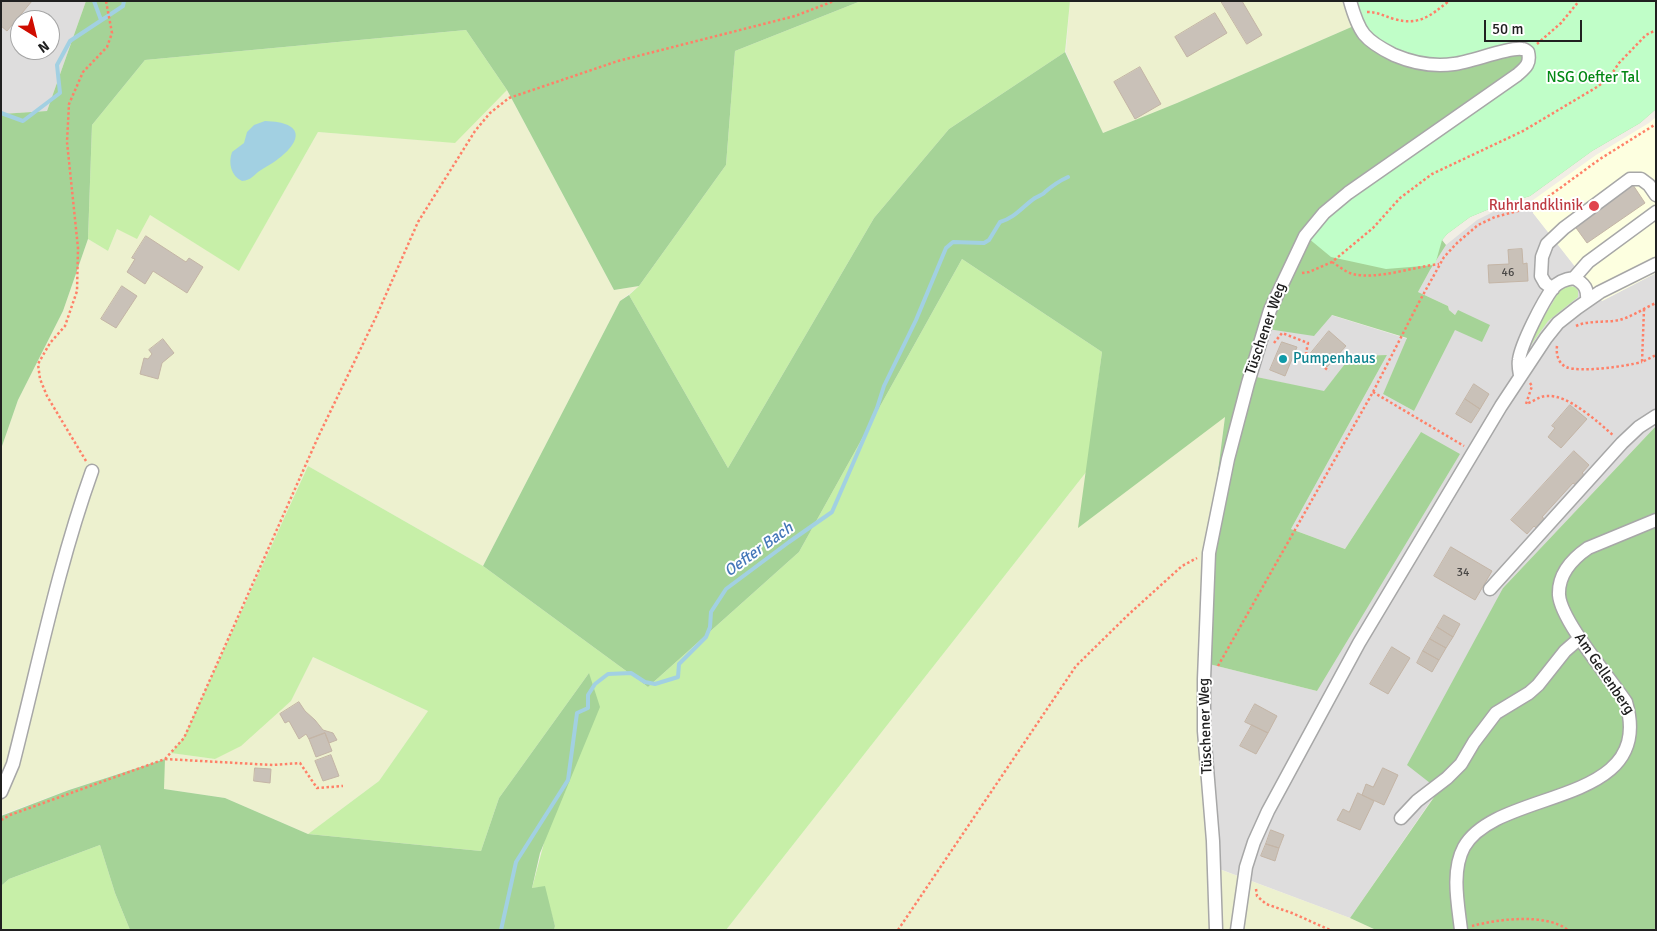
<!DOCTYPE html>
<html>
<head>
<meta charset="utf-8">
<style>
	body { margin:0 }
	#map { position:relative; width:1657px; height:931px; overflow:hidden; background:#f1eee5; font-family:Signika,sans-serif }
	canvas { display:block }
	.frame { position:absolute; inset:0; border:2px solid #202020; pointer-events:none }
	.north { position:absolute; left:10px; top:10px; width:50px; height:50px; box-sizing:border-box; background:#fff; border:1px solid #a6a6a6; border-radius:50%; rotate:144deg; font-size:14px; font-weight:700; line-height:20px; text-align:center; color:#202020 }
	.north::after { content:''; display:block; margin:auto; width:18px; height:22px; background:#cf0c00; clip-path:polygon(50% 0,100% 100%,50% 72%,0 100%) }
	.scale { position:absolute; left:1484px; top:20px; width:98px; height:22px; box-sizing:border-box; border:2px solid #202020; border-top:0; padding-left:6px; font-size:15px; line-height:18px; white-space:nowrap; color:#202020; -webkit-text-stroke:4px #fff; paint-order:stroke }
</style>
</head>
<body>
<div id="map">
<canvas width="1657" height="931"></canvas>
<div class="frame"></div>
<div class="north">N</div>
<div class="scale">50 m</div>
</div>
<script>
const g = document.querySelector('canvas').getContext('2d');
g.lineJoin = 'round';
function fillPath(path, color) { g.fillStyle = color; g.fill(path, 'evenodd'); }
function strokePath(path, color, width, dash) { g.strokeStyle = color; g.lineWidth = width; g.lineCap = dash ? 'butt' : 'round'; g.setLineDash(dash || []); g.stroke(path); }
function drawText(font, color, halo, rows, align = 'center') {
  g.font = font + ' Signika,sans-serif'; g.lineWidth = 4; g.setLineDash([]); g.textBaseline = 'middle'; g.strokeStyle = halo; g.fillStyle = color; for (const [text, x, y, turn = 0] of rows) {
    g.save(); g.translate(x, y); g.rotate((+turn || 0) * Math.PI / 180); g.textAlign = isNaN(turn) ? turn : align; if (halo) g.strokeText(text, 0, 0); g.fillText(text, 0, 0); g.restore();
  }
}
fillPath(new Path2D(`
	M1,1H86L47,111L1,114ZM20,20H50V50H20Z
	M1533,200V213L1602,301L1656,273V426L1503,588L1439,789L1350,918L1209,865L1201,662L1317,691L1421,432L1345,549L1291,529L1387,355L1351,356L1324,392L1247,375L1261,328L1331,315L1408,339L1383,394L1414,411L1458,310L1455,315L1449,310L1448,306L1418,292L1430,270L1446,245L1477,220L1497,210Z`), '#dedddd');
fillPath(new Path2D(`
	M1656,117V273L1602,301L1533,213V200L1596,155L1649,123Z`), '#fdffe0');
fillPath(new Path2D(`
	M1070,1H1348L1356,25L1177,103L1103,133L1066,52Z
	M507,90L614,290L639,286L620,301L483,566L308,466L184,737L172,753L215,759L291,701L313,657L428,711L379,781L308,834L225,798L164,789V759L68,790L1,815V449L18,400L63,311L88,239L108,251L117,229L150,215L239,270L318,132L450,142Z
	M1225,417L1204,578L1208,865L1350,918L1376,930H726L1087,471Z`), '#edf1cf');
fillPath(new Path2D(`
	M861,1H1070L1065,52L949,129L874,218L728,468L629,295L639,286L726,165L735,51Z
	M466,30L507,90L455,143L318,132L239,271L150,215L137,239L117,229L108,251L88,239L92,125L145,60Z
	M962,259L1102,352L1087,471L726,930H554L555,926L544,887L532,888L589,673L499,798L481,851L308,834L379,781L428,711L313,657L291,701L241,746L215,759L171,753L184,737L308,466L483,566L648,687L799,552Z
	M1568,286L1575,287L1578,291V297L1548,321L1526,352L1525,347L1553,302L1559,289Z
	M100,845L115,893L130,930H1V886L9,879Z`), '#c7efa8');
fillPath(new Path2D(`
	M86,1H861L735,51L726,165L639,286L614,290L507,90L466,30L145,60L92,125L88,239L63,311L18,400L1,449V114L47,111Z
	M1656,1V109L1640,123L1592,151L1530,196L1494,207L1470,217L1447,234L1442,240L1446,245L1430,270L1418,292L1448,306L1449,310L1455,315L1458,310L1490,325L1482,342L1455,330L1414,411L1383,394L1407,338L1332,315L1314,336L1261,328L1247,375L1324,391L1351,356L1387,355L1291,529L1345,549L1421,432L1460,454L1317,691L1201,662L1204,578L1225,417L1078,528L1102,352L962,259L799,552L648,687L483,566L620,301L629,295L728,468L874,218L949,129L1065,52L1103,133L1177,103L1356,25Z
	M1656,426V930H1376L1350,918L1439,790L1407,765L1503,588Z
	M589,673L600,707L540,853L532,888L545,886L555,926L554,930H130L115,893L100,845L9,879L1,886V816L69,790L165,759L164,789L225,798L308,834L481,851L499,798Z`), '#a5d397');
fillPath(new Path2D(`
	M1346,1H1656V109L1640,123L1592,151L1530,196L1494,207L1470,217L1447,234L1442,240L1435,265L1386,269L1331,257L1308,238L1326,215L1518,76L1531,51L1431,62L1387,47L1371,34Z`), '#c0fec8');
fillPath(new Path2D(`
	M265,121C306,122 303,142 274,162C270,165 265,167 261,170C253,175 252,180 242,181C231,176 228,163 232,152L244,143L247,132L254,125Z`), '#a2d0e2');
strokePath(new Path2D(`
	M94,1L101,20
	M1,113L23,121L60,93L57,65L70,41L123,6L124,1
	M501,930L516,862L568,780L577,713L588,708V695L595,684L608,674L631,673L645,682L655,684L678,677L679,664L706,637L710,627L711,612L726,589L789,542L832,512L877,408L884,386L916,320L946,248L953,242L984,243L989,240L1000,222C1015,218 1023,206 1035,198C1038,196 1043,195 1045,192C1052,186 1059,181 1068,177`), '#a2d0e2', 4);
const building = new Path2D(`
	M1,1H32L7,31L1,26Z
	M1221,1H1242L1262,35L1247,44Z
	M1215,13L1227,33L1187,57L1175,37Z
	M1140,67L1161,104L1135,119L1114,82Z
	M1633,185L1645,203L1587,243L1574,225Z
	M146,236L186,262L189,258L203,267L187,293L153,271L145,284L127,272L135,259L132,258Z
	M1522,249L1523,264L1527,263L1528,281L1489,283L1488,265L1509,264L1508,250Z
	M122,286L137,296L116,328L101,319Z
	M1329,331L1346,346L1327,367L1311,353Z
	M163,339L174,353L162,363L158,379L140,374L144,358L148,359L152,354L149,350Z
	M1282,342L1297,347L1285,376L1270,370Z
	M1474,384L1489,394L1480,409L1465,399Z
	M1465,399L1480,409L1471,423L1456,414Z
	M1570,405L1587,419L1561,448L1548,437L1555,428L1552,426Z
	M1574,451L1589,465L1582,473L1586,476L1577,486L1573,483L1542,517L1546,520L1538,530L1534,526L1527,534L1511,520Z
	M1451,547L1492,571L1475,600L1434,576Z
	M1444,615L1460,624L1453,637L1437,627Z
	M1437,627L1453,637L1446,648L1430,639Z
	M1430,639L1446,648L1439,660L1423,651Z
	M1392,647L1410,658L1388,694L1370,684Z
	M1423,651L1439,660L1432,672L1417,663Z
	M299,702L305,711L315,720L323,730L333,733L337,740L329,743L325,733L309,739L306,734L299,739L289,721L285,723L280,714Z
	M1255,704L1277,716L1268,733L1245,722Z
	M1252,725L1268,733L1256,754L1240,746Z
	M325,733L332,751L316,757L309,739Z
	M331,755L339,776L323,781L315,761Z
	M255,768L271,769L270,783L254,781Z
	M1383,768L1398,775L1384,805L1362,795L1366,784L1373,787Z
	M1358,793L1374,801L1360,830L1337,820L1343,809L1349,812Z
	M1271,830L1284,835L1279,848L1266,844Z
	M1266,844L1279,848L1275,861L1261,856Z`);
fillPath(building, '#c9c1b8');
strokePath(building, '#c4b5a6', 1);
const minor = new Path2D(`
	M1574,278L1588,262L1656,212
	M1553,289L1545,283L1541,276L1542,257L1547,244L1564,228L1630,179H1641L1649,185L1656,195
	M1520,375C1519,370 1518,365 1519,360C1521,344 1543,301 1553,288C1558,282 1566,279 1574,278C1585,284 1588,289 1587,301
	M1490,589L1622,443L1639,427L1656,416
	M1,792L13,764C38,666 58,566 92,471
	M1401,818L1417,801L1447,778L1461,764L1474,742L1496,713L1529,693L1538,685L1565,651L1580,638
	M1216,930L1213,841L1204,731V679L1209,553L1228,459L1248,383L1270,310L1305,236L1324,213L1348,193L1517,75C1525,68 1531,64 1528,52C1526,50 1525,49 1522,49C1509,47 1471,62 1454,64C1434,67 1413,63 1394,55C1364,40 1359,33 1350,1
	M1237,930L1246,867L1254,842L1268,811L1359,643L1501,406L1546,338L1558,323L1577,308L1600,292L1656,264
	M1461,930C1458,904 1451,871 1464,847C1498,787 1657,808 1626,702C1610,678 1561,621 1559,595C1558,574 1572,559 1588,548L1656,520`);
strokePath(minor, '#a7a7a7', 15);
strokePath(new Path2D(`
	M1367,12C1378,12 1384,16 1394,19C1419,26 1430,16 1449,1
	M1537,44L1561,23L1579,1
	M1332,262C1339,266 1345,272 1353,274C1376,280 1414,267 1439,264
	M1302,273L1309,272L1332,262L1373,228L1400,198L1432,174L1523,131L1597,87L1609,78L1619,63L1646,35L1656,30
	M1644,309L1642,362L1656,355
	M1576,326C1589,320 1605,323 1619,320C1632,317 1644,308 1656,303
	M1274,343L1282,333L1308,343L1306,353L1329,371
	M1557,346C1556,354 1558,363 1566,367C1580,373 1627,366 1642,362
	M1530,383L1532,386L1526,404C1533,402 1539,396 1547,396C1568,394 1599,423 1614,436
	M1373,392L1464,446
	M86,461L47,396L40,379L38,364L50,343L65,326L77,291L78,248L67,142L69,104L83,72L107,47L112,33L106,1
	M1218,666L1373,392L1418,304L1444,257L1457,243L1478,225L1495,217L1529,208L1541,202L1600,159L1656,124
	M165,759L273,765L300,763L317,788L343,786
	M1,820L10,815L165,759L184,738L319,435L376,317L418,222L475,131L490,113L509,98L618,61L795,16L834,1
	M1256,889L1257,896L1266,904L1292,913L1330,930
	M1472,926C1498,919 1546,913 1568,930
	M898,930L1076,666L1128,615L1182,566L1197,558`), '#ff8068', 2.5, [2.5, 2.5]);
strokePath(minor, '#fff', 12);
for (const [x, y, r, color] of [
	[1594,206,6,"#e0444e"],
	[1283,359,5,"#0f9aa8"]
]) { const dot = new Path2D(); dot.arc(x, y, r, 0, 2 * Math.PI); g.fillStyle = color; g.fill(dot); strokePath(dot, '#fff', 2); }
drawText('12px', '#4a4846', null, [
	["46",1508,273],
	["34",1463,573]
]);
drawText('15px', '#038815', '#fff', [
	["NSG Oefter Tal",1593,78]
]);
drawText('15px', '#be3a42', '#fff', [
	["Ruhrlandklinik",1583,206]
], 'right');
drawText('15px', '#202020', '#fff', [
	["Tüschener Weg",1266,329,-71],
	["Am Gellenberg",1604,674,56],
	["Tüschener Weg",1206,726,-92]
]);
drawText('15px', '#0d838f', '#fff', [
	["Pumpenhaus",1293,359]
], 'left');
drawText('italic 16px', '#4477b8', '#fff', [
	["Oefter Bach",759,550,-36]
]);
</script>
</body>
</html>
